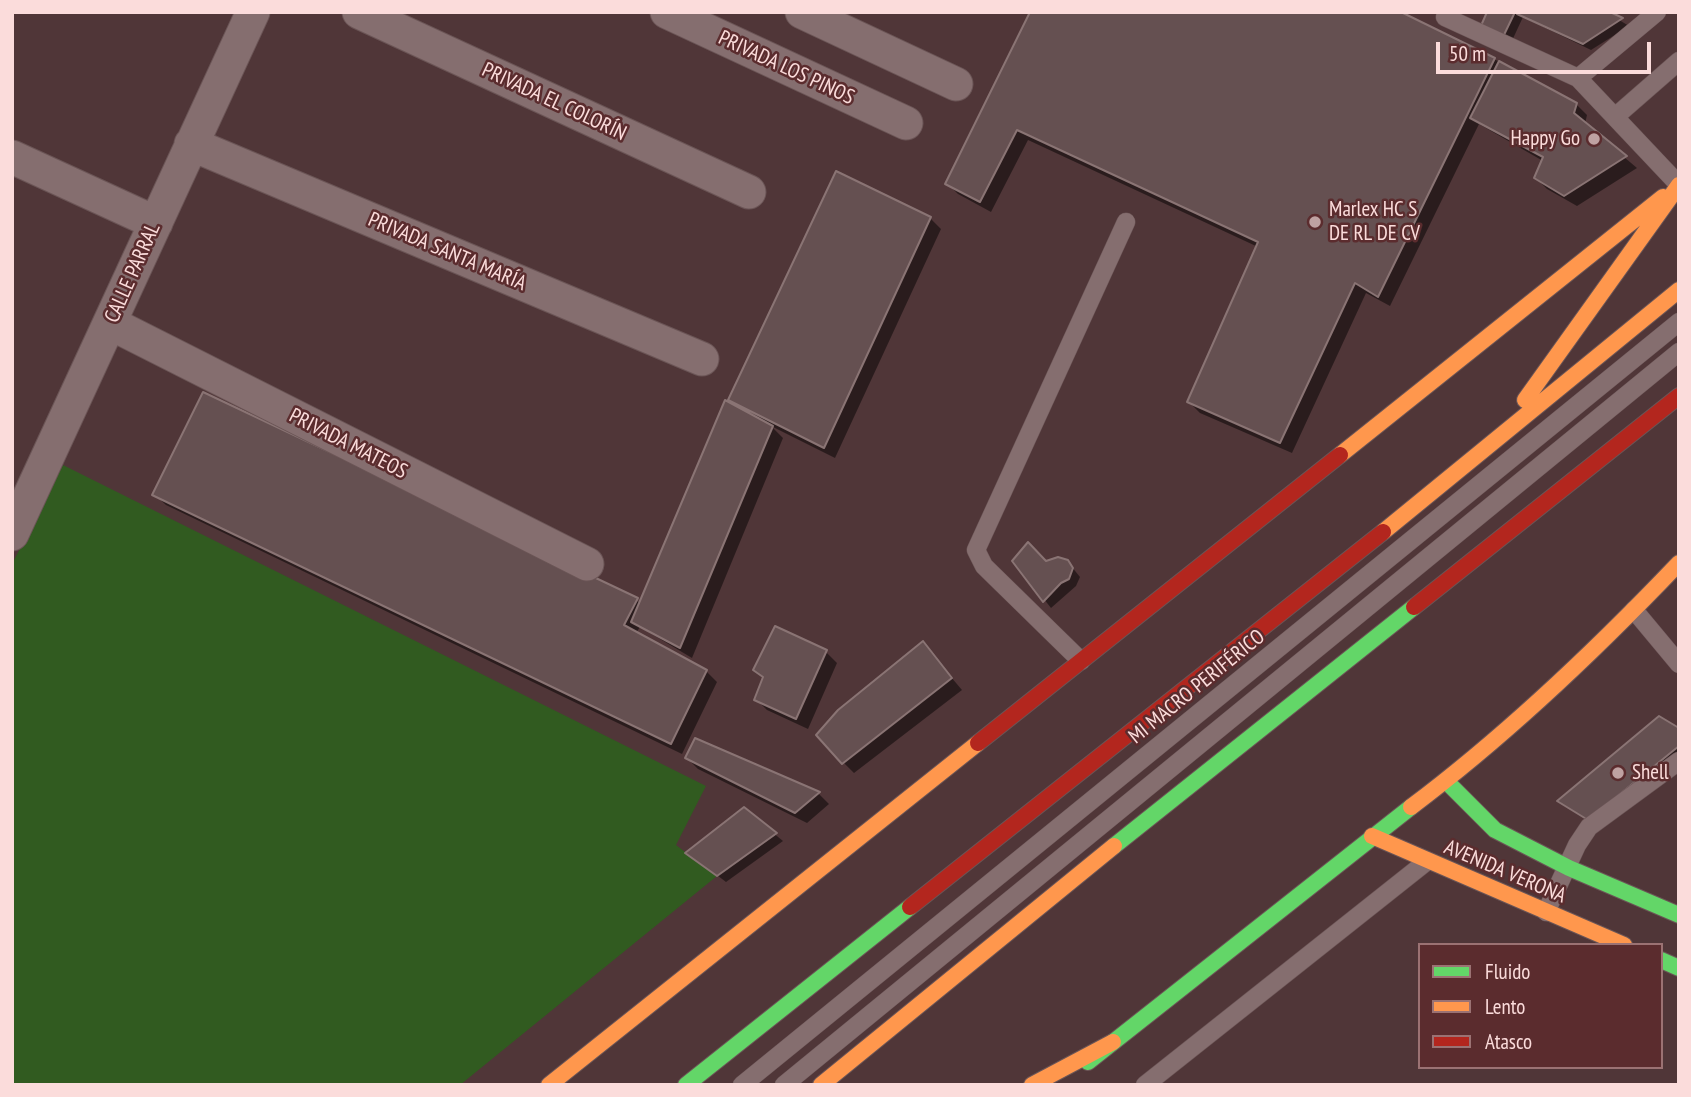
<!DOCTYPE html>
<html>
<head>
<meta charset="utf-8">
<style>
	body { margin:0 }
	#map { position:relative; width:1691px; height:1097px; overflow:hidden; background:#503638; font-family:"PT Sans Narrow",sans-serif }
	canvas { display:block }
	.frame { position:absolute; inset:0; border:14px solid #fbdcdb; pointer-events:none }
	.legend { position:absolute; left:1418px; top:943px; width:245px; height:126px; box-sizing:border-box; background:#5b2c2e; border:2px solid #9b7273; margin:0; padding:9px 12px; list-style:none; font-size:21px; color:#fbdcdb }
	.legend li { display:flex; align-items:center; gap:14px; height:35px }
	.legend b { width:35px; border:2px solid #9b7273 }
	.scale { position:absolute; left:1436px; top:42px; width:215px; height:32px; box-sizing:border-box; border:4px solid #fbdcdb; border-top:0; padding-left:9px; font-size:21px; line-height:24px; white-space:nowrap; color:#fbdcdb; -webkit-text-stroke:5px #5b2c2e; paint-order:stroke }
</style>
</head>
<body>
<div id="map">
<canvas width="1691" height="1097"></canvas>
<div class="frame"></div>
<ul class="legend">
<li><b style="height:9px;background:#63d668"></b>Fluido</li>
<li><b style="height:9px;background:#ff974d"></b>Lento</li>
<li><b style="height:9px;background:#b3261e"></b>Atasco</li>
</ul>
<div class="scale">50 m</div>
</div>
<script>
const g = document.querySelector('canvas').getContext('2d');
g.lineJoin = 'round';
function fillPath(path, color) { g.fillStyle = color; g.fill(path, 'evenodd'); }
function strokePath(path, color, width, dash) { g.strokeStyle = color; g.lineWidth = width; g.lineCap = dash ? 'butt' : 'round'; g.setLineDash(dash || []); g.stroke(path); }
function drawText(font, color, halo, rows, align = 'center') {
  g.font = font + ' "PT Sans Narrow",sans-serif'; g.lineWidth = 5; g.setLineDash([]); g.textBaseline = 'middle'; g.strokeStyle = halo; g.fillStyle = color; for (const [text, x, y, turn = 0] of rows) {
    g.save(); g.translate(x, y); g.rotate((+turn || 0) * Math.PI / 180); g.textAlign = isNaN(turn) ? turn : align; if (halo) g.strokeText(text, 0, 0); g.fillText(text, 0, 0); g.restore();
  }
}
fillPath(new Path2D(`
	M63,465L706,786L676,845L717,876L460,1085H12V564Z`), '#315b20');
fillPath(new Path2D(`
	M1032,12L1494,59L1576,104L1587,115L1585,124L1637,168L1577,206L1547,189L1536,178L1543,161L1479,124L1390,306L1366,293L1292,453L1200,413L1189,402L1258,247L1028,140L991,212L958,194L947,183Z
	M1489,12H1606L1629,26L1591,50L1523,17L1510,45Z
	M930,218L941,229L835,458L771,426L783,438L692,658L640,627L636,633L706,671L717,682L682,754L166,505L154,494L204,394L641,603L739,408L730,399Z
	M1014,561H1067L1080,577L1076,586L1051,608Z
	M923,644L962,690L854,773L843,762Z
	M826,652L837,663L808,729L767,710L756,699L765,679L755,670Z
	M1679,730V751L1592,822Z
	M696,740L819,794L829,804L807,823L698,769L687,758Z
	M744,809L783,841L726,882L688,853Z`), '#0007');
const building = new Path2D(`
	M1030,12H1401L1495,58L1378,297L1355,283L1280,443L1187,402L1258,242L1017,130L980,202L945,184Z
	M1487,12H1515L1502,39L1480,28Z
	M1520,12H1610L1623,18L1583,44L1517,14Z
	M1499,61L1577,103L1574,113L1627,156L1564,196L1534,178L1543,157L1470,118Z
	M836,171L931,217L824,448L728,400Z
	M203,392L638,598L624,625L707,670L671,744L152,495Z
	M725,400L773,426L680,648L631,622Z
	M1028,542L1046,561L1058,557L1068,560L1073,568L1069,579L1061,583L1043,602L1012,561Z
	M775,626L827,650L796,719L754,700L763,677L753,670Z
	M923,641L952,678L842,764L816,735L838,710Z
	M1659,716L1679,728V746L1588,820L1557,801Z
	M695,738L820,792L795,813L685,758Z
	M744,807L777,833L717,876L685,853Z`);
fillPath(building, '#655051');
strokePath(building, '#8a7474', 2);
const lane = new Path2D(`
	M1447,12L1445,17L1578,78L1679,185
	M1578,78L1657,12
	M1616,116L1679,61
	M1634,610L1679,664
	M1081,661L984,566L976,550L1126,222
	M1546,912L1577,845L1589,827L1679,761
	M742,1085L1679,322
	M784,1085L1679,352
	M1145,1085L1426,862`);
const street = new Path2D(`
	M359,12L749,192
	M667,12L906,123
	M802,12L956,84
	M191,144L702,359
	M12,157L156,223
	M110,323L587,564
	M12,534L253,12`);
const fast = new Path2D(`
	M1446,781L1495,830L1569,868L1679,915
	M1114,846L1414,607
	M1661,960L1679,968
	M1088,1062L1411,807
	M686,1085L910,907`);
const slow = new Path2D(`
	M1525,400L1679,185
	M1340,455L1663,197
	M1383,532L1679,290
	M1411,807C1507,735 1596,650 1679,563
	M1372,836L1624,945
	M549,1085L978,743
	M821,1085L1114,846
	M1032,1085L1113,1042`);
const jam = new Path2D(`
	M1414,607L1679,396
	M978,743L1340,455
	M910,907L1383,532`);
strokePath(lane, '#6b5556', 19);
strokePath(street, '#6b5556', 35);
strokePath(fast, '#6b5556', 18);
strokePath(slow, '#6b5556', 18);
strokePath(jam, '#6b5556', 18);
strokePath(lane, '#856e6f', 18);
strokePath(street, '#856e6f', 33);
strokePath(fast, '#63d668', 16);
strokePath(slow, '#ff974d', 16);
strokePath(jam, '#b3261e', 16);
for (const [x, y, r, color] of [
	[1594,139,7,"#bfa2a2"],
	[1315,222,7,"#bfa2a2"],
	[1618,773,7,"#bfa2a2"]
]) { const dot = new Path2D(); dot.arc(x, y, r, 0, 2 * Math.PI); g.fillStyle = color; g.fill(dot); strokePath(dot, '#5b2c2e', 2.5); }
drawText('21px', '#fbdcdb', '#5b2c2e', [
	["PRIVADA LOS PINOS",786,68,25],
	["PRIVADA EL COLORÍN",554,102,25],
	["PRIVADA SANTA MARÍA",447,252,23],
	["CALLE PARRAL",133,273,-66],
	["PRIVADA MATEOS",348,444,27],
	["MI MACRO PERIFÉRICO",1197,687,-39],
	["AVENIDA VERONA",1505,872,23]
]);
drawText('21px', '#fbdcdb', '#5b2c2e', [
	["Happy Go",1580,139,"right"],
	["Marlex HC S",1329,210],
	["DE RL DE CV",1329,234],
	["Shell",1632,773]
], 'left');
</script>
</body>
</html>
